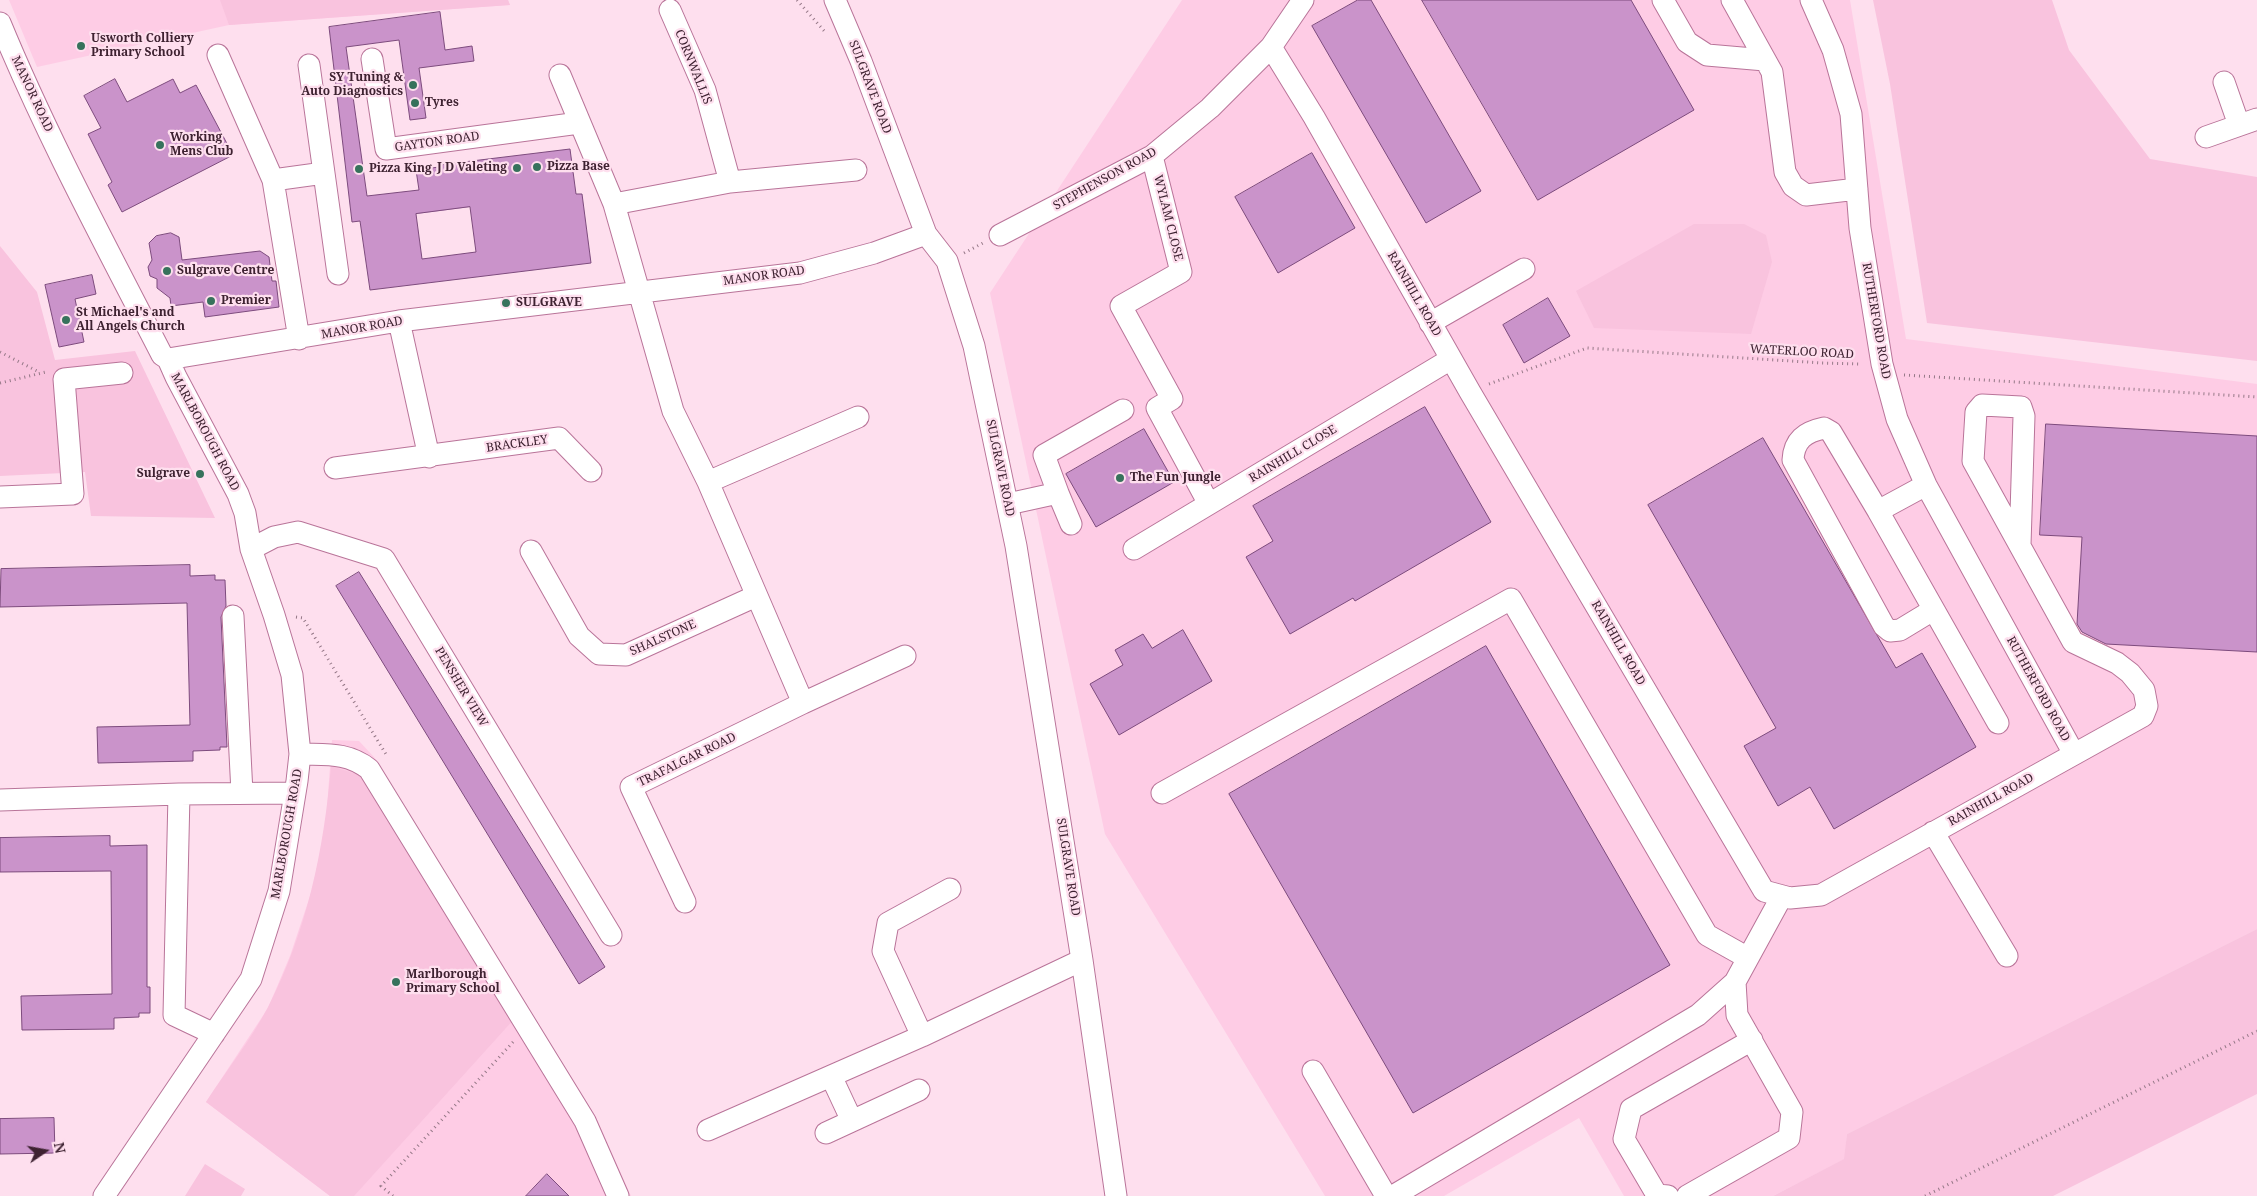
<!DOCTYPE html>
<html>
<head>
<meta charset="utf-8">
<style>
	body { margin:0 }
	#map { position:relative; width:2257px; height:1196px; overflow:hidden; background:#fedfee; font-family:"Noto Serif",serif }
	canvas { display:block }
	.north { position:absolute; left:20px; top:1126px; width:50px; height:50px; -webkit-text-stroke:4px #fedfee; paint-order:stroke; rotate:78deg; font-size:14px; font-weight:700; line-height:20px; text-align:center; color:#3e2231 }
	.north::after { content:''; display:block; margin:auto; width:18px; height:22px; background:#3e2231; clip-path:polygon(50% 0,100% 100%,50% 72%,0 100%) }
</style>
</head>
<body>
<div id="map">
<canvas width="2257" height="1196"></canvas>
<div class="north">N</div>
</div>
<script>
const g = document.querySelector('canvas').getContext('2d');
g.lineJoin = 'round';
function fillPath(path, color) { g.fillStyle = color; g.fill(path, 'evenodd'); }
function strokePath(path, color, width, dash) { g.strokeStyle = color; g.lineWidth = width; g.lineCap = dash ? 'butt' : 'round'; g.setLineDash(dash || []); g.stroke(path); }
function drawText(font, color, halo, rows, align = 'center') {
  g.font = font + ' "Noto Serif",serif'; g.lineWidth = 4.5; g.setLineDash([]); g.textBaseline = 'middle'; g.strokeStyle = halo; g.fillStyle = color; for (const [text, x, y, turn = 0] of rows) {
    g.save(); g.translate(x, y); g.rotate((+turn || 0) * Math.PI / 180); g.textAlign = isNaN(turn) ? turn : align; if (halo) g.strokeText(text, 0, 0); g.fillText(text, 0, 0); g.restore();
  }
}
fillPath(new Path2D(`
	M9,0H508L510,5L229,25L37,67Z
	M1182,0H1850L1906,339L2257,384V929L1847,1134L1845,1159L1773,1196H1624L1579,1118L1444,1196H1325L1105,834L990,293Z
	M332,740L359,741L374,757L596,1117L631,1196H330L206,1102L268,1008L290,956L312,890L321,849L326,821Z`), '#fecce5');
fillPath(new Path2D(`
	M220,0H508L510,5L229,25Z
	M1873,0H2052L2069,50L2150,159L2257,177V361L1927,323L1890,84Z
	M1694,224H1744L1766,235L1772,262L1751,334L1594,328L1576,291Z
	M0,246L37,292L55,360L135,351L215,518L91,516L85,472L0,476Z
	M331,766L366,777L515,1018L354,1196H330L206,1102C226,1071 251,1040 268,1007C307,932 324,849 331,766Z
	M2257,929V1094L2053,1196H1773L1844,1159L1847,1134Z
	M205,1164L245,1189L241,1196H185Z`), '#f9c3de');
const building = new Path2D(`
	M1358,0H1371L1481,191L1426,223L1312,26Z
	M1422,0H1631L1694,110L1538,200Z
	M440,12L445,50L472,46L474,61L419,68L426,118L410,120L399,40L346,47L367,196L419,190L416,170L439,167V165L570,149L576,194H582L591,263L370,290L360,221L352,222L329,27ZM470,207L476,252L422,259L416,214Z
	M115,79L127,102L173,79L180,93L196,85L233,155L122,212L108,185L112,182L88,134L101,128L84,96Z
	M1312,153L1355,228L1278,273L1235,197Z
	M171,233L179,237L182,260L260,251L269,257L272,281H276L279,307L205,317L203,302L171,306L170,298L157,288V279L150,276L148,267L152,260L149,243L156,236Z
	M92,275L96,294L75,299L84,342L59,347L45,285Z
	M1548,298L1570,336L1524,363L1503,325Z
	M1425,407L1491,522L1355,601L1353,598L1290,634L1246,557L1273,541L1253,506Z
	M2046,424L2257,436V652L2106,644L2082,632L2077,624L2082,537L2040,535Z
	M1144,429L1174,482L1096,527L1066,474Z
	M1763,438L1896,668L1922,653L1976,747L1834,829L1810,787L1778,806L1744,746L1776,728L1648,505Z
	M190,565V576L215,575V580H225L226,606L221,617L227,747H220V750L193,751V761L98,763L97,727L190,725L187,603L0,607L1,569Z
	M359,572L605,967L579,984L336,586Z
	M1183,630L1212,681L1119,735L1090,684L1123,665L1115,650L1143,634L1152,648Z
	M1486,646L1670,965L1413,1113L1229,794Z
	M110,836V846L147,845V987H150V1013H139V1017L114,1018V1029L22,1030L21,996L112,994L111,871L0,872V838Z
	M54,1118L55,1153L0,1154V1119Z
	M547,1174L569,1196H526Z`);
fillPath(building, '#ca93ca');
strokePath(building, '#7d4b7d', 1);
const minor = new Path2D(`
	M835,0L861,61L926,234L947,261L974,346L1016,546L1082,960L1116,1196
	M1663,0L1687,42L1707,55L1765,60
	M1732,0L1772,72L1785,172L1793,186L1806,195L1857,189
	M1811,0L1833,50L1851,114L1860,228L1882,364L1897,419L1926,485L2074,754
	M670,10L705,90L730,182
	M0,23C47,137 106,246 162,355L168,359L399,321L800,273L874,253L926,234
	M1271,47L1314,117L1470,392L1764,891L1790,898L1821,895L2143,716L2147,706L2144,690L2130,673L2117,663L2073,642L1973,461L1976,412L1982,405L2021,407L2024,416L2020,545
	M218,55L273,180L299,339
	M372,59L386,149L579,123
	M309,65L338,274
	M560,75L614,204L673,411L708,482L803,703L631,787L685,902
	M2224,82L2239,125
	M2206,137L2257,119
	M1152,156L1181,272L1121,306L1172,399L1157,408L1209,504
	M273,180L324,173
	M614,204L730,182L856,170
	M1000,235L1152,156L1210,108L1271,47L1303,0
	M399,321L429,457
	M1430,323L1524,269
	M335,468L559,438L591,471
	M708,482L858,417
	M1926,485L1878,511L1831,432L1824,428C1805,432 1794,440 1793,460L1884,626L1890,631L1900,630L1933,610
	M1058,493L1044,455L1123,410
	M0,497L73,494L64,379L122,373
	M1008,504L1058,493L1071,524
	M1878,511L1998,723
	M251,549L274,537L298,532L384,559L611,935
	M1134,549L1451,359
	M531,551L579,636L599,654L626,655L756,596
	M233,616L242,793
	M803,703L905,656
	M300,754C327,755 347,752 369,769L585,1121L618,1196
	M1162,793L1511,599L1707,935L1748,958
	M179,794L174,1015L214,1034
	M0,800L179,794L294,793
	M1933,832L2007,956
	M922,1036L883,951L888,923L950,889
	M1313,1071L1386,1196
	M831,1076L852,1121
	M708,1130L922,1036L1082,960
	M826,1133L919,1090
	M104,1196L251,979L279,891L297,781L300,754L292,675L274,615L251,549L245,513L238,494L176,377L168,359
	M1393,1196L1698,1015L1735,982L1782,896
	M1668,1196L1657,1195L1624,1139L1631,1109L1752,1040
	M1687,1196L1789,1138L1792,1112L1737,1015L1735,982`);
strokePath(minor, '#b97499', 23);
strokePath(new Path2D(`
	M797,0L825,32
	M964,253L983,243
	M0,352L39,372
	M1904,375L2257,397
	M0,383L46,372
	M1489,384L1587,348L1822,363L1861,364
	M296,617L303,618L387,756
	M393,1196L381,1186L514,1041
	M1925,1196L2257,1031`), '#957887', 3, [1, 4]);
strokePath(minor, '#fff', 21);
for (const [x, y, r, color] of [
	[81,46,5,"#37725c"],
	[413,85,5,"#37725c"],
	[415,103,5,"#37725c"],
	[160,145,5,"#37725c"],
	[537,167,5,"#37725c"],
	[517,168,5,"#37725c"],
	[359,169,5,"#37725c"],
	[167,271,5,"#37725c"],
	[211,301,5,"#37725c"],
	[506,303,5,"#37725c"],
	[66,320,5,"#37725c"],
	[200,474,5,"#37725c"],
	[1120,478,5,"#37725c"],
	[396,982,5,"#37725c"]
]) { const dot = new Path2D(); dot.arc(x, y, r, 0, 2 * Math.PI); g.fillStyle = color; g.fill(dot); strokePath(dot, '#fedfee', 2); }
drawText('bold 12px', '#3e2231', '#fedfee', [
	["Usworth Colliery",91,39],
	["Primary School",91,53],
	["SY Tuning &",403,78,"right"],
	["Auto Diagnostics",403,92,"right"],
	["Tyres",425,103],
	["Working",170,138],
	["Mens Club",170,152],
	["Pizza Base",547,167],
	["J D Valeting",507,168,"right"],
	["Pizza King",369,169],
	["Sulgrave Centre",177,271],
	["Premier",221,301],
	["SULGRAVE",516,303],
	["St Michael's and",76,313],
	["All Angels Church",76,327],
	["Sulgrave",190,474,"right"],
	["The Fun Jungle",1130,478],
	["Marlborough",406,975],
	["Primary School",406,989]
], 'left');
drawText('12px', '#3e2231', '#fedfee', [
	["CORNWALLIS",693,67,68],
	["SULGRAVE ROAD",870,87,69],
	["MANOR ROAD",32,94,65],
	["GAYTON ROAD",437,142,-8],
	["STEPHENSON ROAD",1105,179,-29],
	["WYLAM CLOSE",1168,218,76],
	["MANOR ROAD",764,276,-8],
	["RAINHILL ROAD",1414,294,60],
	["RUTHERFORD ROAD",1876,321,80],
	["MANOR ROAD",362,328,-10],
	["WATERLOO ROAD",1802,352,3],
	["MARLBOROUGH ROAD",205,432,62],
	["BRACKLEY",517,444,-8],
	["RAINHILL CLOSE",1293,454,-31],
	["SULGRAVE ROAD",1000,468,78],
	["SHALSTONE",663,638,-24],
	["RAINHILL ROAD",1618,643,60],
	["PENSHER VIEW",461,687,59],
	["RUTHERFORD ROAD",2038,689,61],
	["TRAFALGAR ROAD",687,760,-26],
	["RAINHILL ROAD",1991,800,-29],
	["MARLBOROUGH ROAD",287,834,-80],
	["SULGRAVE ROAD",1068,867,81]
]);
</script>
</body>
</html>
